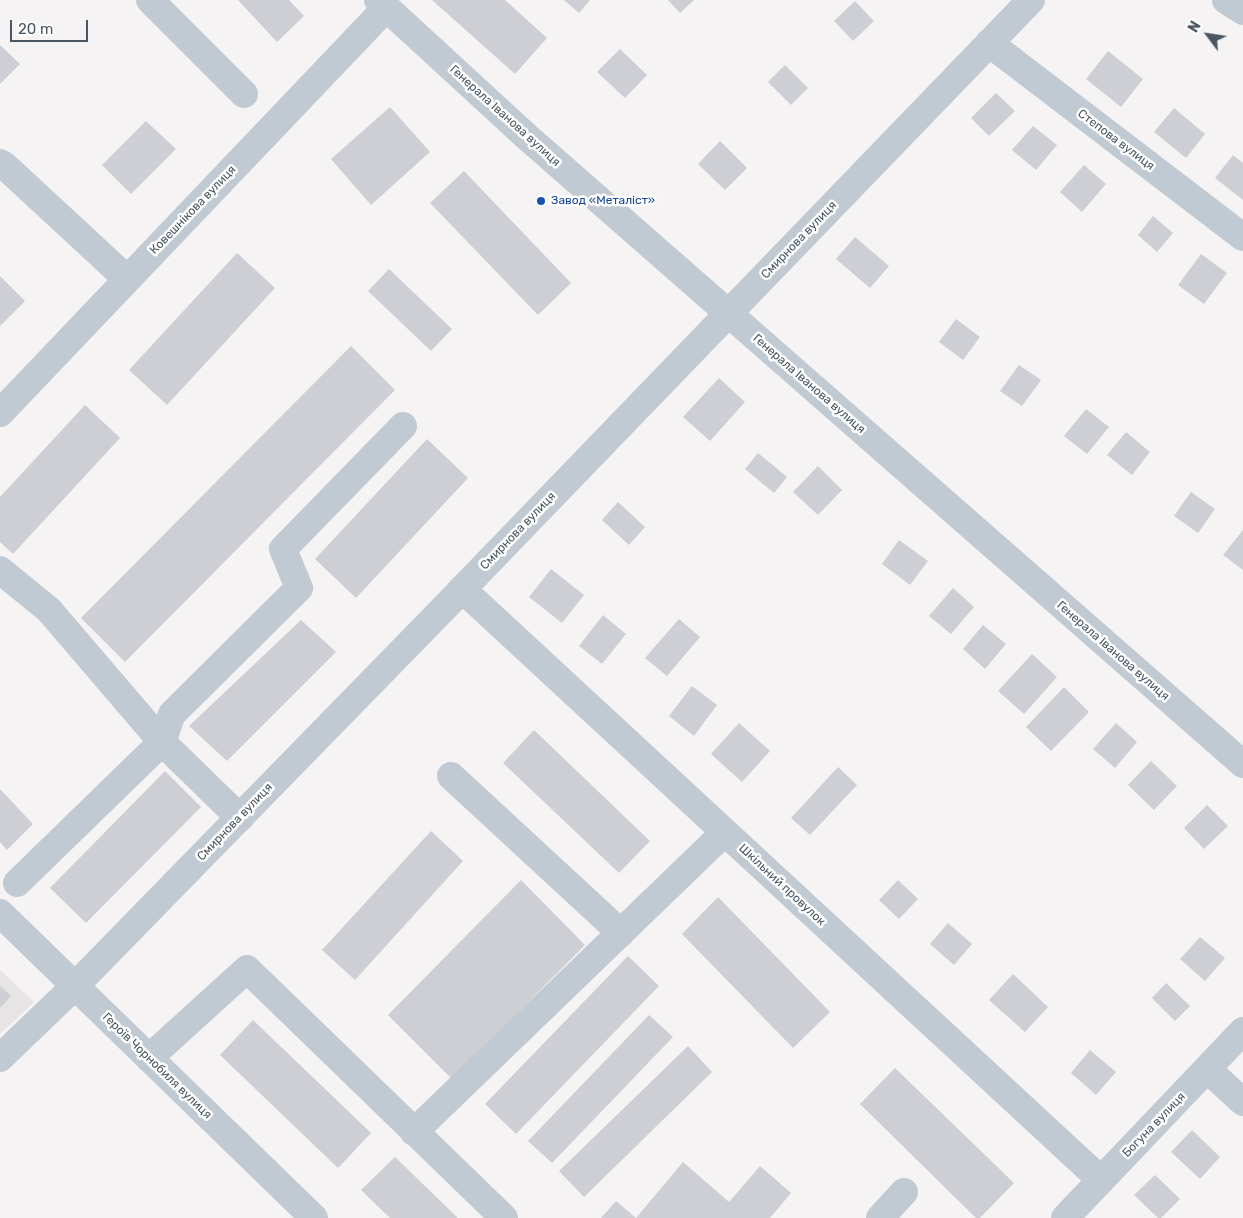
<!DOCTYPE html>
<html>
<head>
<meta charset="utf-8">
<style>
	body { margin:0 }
	#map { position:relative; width:1243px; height:1218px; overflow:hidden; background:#f5f3f3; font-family:Rubik,sans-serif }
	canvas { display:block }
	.north { position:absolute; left:1183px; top:10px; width:50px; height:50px; -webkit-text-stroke:4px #fff; paint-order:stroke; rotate:301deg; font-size:14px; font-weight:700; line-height:20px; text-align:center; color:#4a5661 }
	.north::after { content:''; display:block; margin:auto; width:18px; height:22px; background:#4a5661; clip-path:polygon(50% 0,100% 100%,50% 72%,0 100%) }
	.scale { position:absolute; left:10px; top:20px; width:78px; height:22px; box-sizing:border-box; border:2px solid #4a5661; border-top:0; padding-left:6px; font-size:15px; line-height:18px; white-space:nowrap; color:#4a5661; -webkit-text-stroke:4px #fff; paint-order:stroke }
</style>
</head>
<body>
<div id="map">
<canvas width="1243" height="1218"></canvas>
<div class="north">N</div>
<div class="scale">20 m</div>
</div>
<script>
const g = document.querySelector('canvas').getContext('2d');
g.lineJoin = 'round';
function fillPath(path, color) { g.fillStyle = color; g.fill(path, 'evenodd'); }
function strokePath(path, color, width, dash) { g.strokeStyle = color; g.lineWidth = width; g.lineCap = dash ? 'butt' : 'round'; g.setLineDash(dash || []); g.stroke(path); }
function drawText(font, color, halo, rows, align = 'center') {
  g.font = font + ' Rubik,sans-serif'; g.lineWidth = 5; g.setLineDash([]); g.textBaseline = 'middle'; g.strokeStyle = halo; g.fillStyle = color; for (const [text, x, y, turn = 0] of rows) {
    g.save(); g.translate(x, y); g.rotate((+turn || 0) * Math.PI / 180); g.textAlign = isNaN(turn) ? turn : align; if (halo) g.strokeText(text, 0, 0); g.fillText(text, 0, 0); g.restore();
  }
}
fillPath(new Path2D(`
	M0,970L34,1002L0,1034Z`), '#e6e4e5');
fillPath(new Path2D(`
	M238,0H289L304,16L277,42Z
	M432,0H505L547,38L515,74Z
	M564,0H590L579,13Z
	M668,0H694L680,13Z
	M855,1L874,21L853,41L834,21Z
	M0,45L20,64L0,84Z
	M620,49L647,75L625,98L597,72Z
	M1108,51L1143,79L1121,107L1086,79Z
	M785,65L808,88L791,105L768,82Z
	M996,93L1015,111L989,136L971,118Z
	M390,107L430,152L371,205L331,159Z
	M1174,108L1205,134L1186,158L1154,132Z
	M146,121L176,149L131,194L102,165Z
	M1033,126L1057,145L1036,170L1012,150Z
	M720,141L747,168L725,190L698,164Z
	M1233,155L1243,163V200L1215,178Z
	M1084,165L1106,184L1082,212L1060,192Z
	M464,171L571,283L538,315L430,203Z
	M1153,216L1173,233L1157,252L1138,235Z
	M855,237L889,266L870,288L836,259Z
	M237,253L275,288L167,405L129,370Z
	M1201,254L1227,273L1204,304L1178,285Z
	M389,269L452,329L431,351L368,291Z
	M0,276L25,301L0,326Z
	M956,319L980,337L963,360L939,342Z
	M351,346L395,390L125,662L81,618Z
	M1019,365L1041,380L1022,406L1000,391Z
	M719,378L745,402L710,441L683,417Z
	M85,405L120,438L13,554L0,542V497Z
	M1086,409L1109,427L1087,454L1064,436Z
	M1126,432L1150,452L1132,475L1107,455Z
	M427,439L468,478L356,598L315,559Z
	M758,453L787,477L774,493L745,469Z
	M818,466L842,490L818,515L793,492Z
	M1191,492L1215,509L1198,533L1174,516Z
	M618,502L645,527L629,545L602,520Z
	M1243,530V570L1223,555Z
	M899,540L928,561L910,585L882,564Z
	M551,569L584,595L562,623L529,597Z
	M953,588L974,607L951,634L929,616Z
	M603,615L626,634L602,664L579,646Z
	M679,619L700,637L667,676L645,658Z
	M301,620L336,652L227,761L189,726Z
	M983,625L1006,644L985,669L963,649Z
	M1032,654L1057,677L1024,714L998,691Z
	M692,686L717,705L694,736L669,716Z
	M1064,687L1089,712L1051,751L1026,727Z
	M739,723L770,751L742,782L711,754Z
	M1116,723L1137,742L1115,768L1093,749Z
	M534,730L650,841L619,873L503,763Z
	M1151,761L1177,786L1154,810L1128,785Z
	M838,767L857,785L810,835L791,818Z
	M165,771L201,807L86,923L50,888Z
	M0,789L33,824L7,850L0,842Z
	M1207,805L1228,826L1204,849L1184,828Z
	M431,831L463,861L355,980L322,950Z
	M521,880L585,945L452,1079L388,1015Z
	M898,880L918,899L899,919L879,900Z
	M718,897L830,1012L793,1048L682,934Z
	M948,923L972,944L954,965L930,944Z
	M1200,937L1225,958L1205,981L1180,959Z
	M628,956L659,986L516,1134L485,1104Z
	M1013,974L1048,1007L1025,1032L989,1000Z
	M1166,983L1190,1006L1175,1021L1152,998Z
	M0,986L11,996L0,1008Z
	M649,1015L673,1037L552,1163L528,1141Z
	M253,1020L371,1133L338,1168L220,1055Z
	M688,1046L712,1072L584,1197L559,1171Z
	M1090,1050L1116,1072L1096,1095L1071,1073Z
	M895,1068L1014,1183L980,1218H976L860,1104Z
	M1192,1130L1220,1157L1200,1179L1171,1152Z
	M395,1157L458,1218H390L361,1190Z
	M683,1162L729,1202L760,1166L791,1193L770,1218H601L616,1201L636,1218Z
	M1155,1175L1180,1199L1161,1218H1158L1134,1195Z`), '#cdcfd5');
strokePath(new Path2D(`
	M150,0L244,94
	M378,0L526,136L1243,764
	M1226,0L1243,11
	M989,43L1243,237
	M0,163L5,166L127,279
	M0,413L386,8
	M0,570L49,610L162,742L172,714L299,588L283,549L403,426
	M462,589L1101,1180
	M451,776L621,933
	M17,883L162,742L240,818
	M0,913L314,1218
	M0,1058L75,986L446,606L1031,0
	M149,1058L247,969L504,1218
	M1207,1069L1243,1102
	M414,1132L725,832
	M880,1218L904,1192
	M1065,1218L1243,1031`), '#c1cad2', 28);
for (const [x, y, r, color] of [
	[541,201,5,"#1a4fb4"]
]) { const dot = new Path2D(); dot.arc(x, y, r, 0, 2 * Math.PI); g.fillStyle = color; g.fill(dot); strokePath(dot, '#fff', 2); }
drawText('12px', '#4a5661', '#fff', [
	["Генерала Іванова вулиця",505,116,42],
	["Степова вулиця",1116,140,37],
	["Ковешнікова вулиця",193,210,-46],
	["Смирнова вулиця",799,240,-46],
	["Генерала Іванова вулиця",809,384,41],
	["Смирнова вулиця",518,531,-46],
	["Генерала Іванова вулиця",1113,651,41],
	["Смирнова вулиця",235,822,-46],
	["Шкільний провулок",782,885,43],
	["Героїв Чорнобиля вулиця",157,1066,44],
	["Богуна вулиця",1154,1125,-46]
]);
drawText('12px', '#164399', '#fff', [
	["Завод «Металіст»",551,201]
], 'left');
</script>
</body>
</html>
